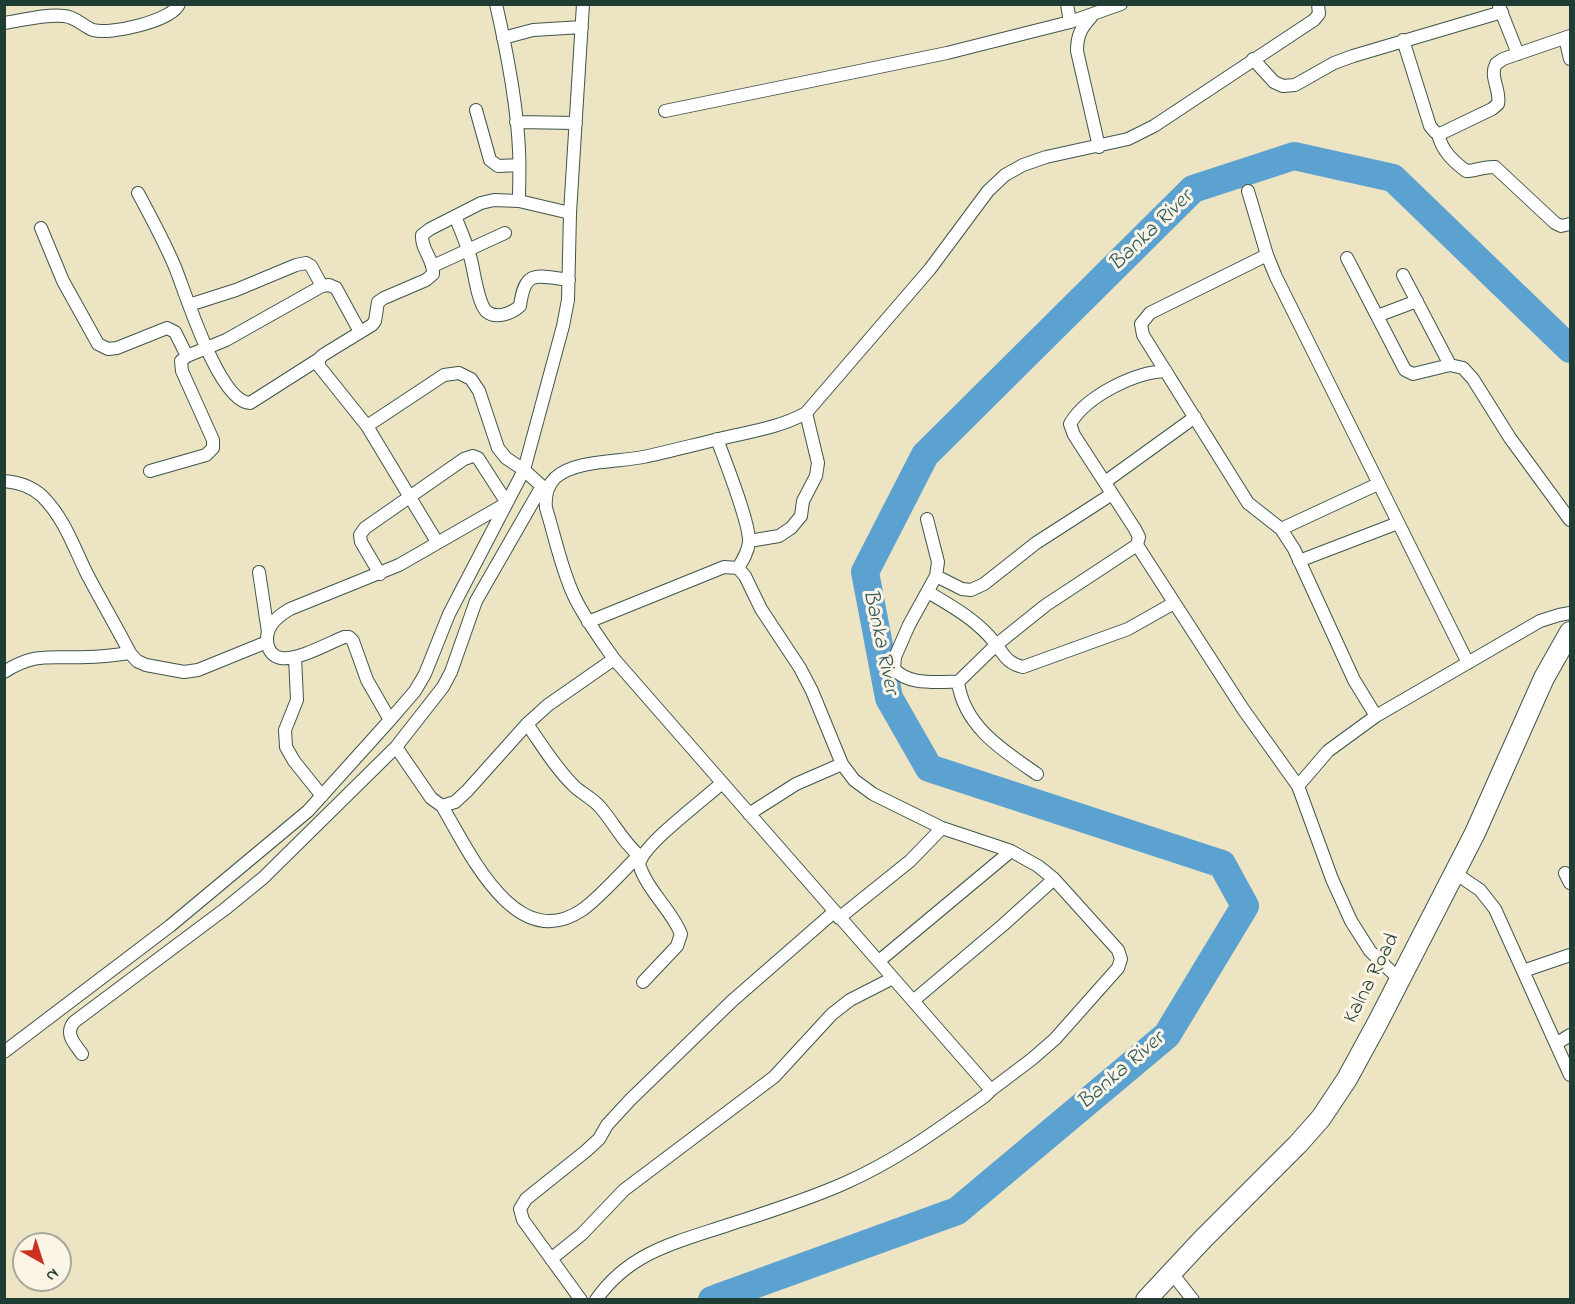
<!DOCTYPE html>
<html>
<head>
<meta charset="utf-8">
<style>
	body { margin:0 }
	#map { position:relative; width:1575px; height:1304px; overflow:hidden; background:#ede4c4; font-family:"Indie Flower",sans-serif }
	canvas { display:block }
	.frame { position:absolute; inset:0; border:6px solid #1f3d34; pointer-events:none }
	.north { position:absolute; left:12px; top:1232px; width:60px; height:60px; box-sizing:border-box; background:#fcf5e5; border:2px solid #a4ab9e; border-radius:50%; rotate:141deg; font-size:16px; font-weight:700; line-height:24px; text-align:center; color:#1f3d34 }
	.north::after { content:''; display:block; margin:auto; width:21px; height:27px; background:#c8321e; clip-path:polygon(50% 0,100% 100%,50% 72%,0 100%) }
</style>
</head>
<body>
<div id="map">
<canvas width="1575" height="1304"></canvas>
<div class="frame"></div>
<div class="north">N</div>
</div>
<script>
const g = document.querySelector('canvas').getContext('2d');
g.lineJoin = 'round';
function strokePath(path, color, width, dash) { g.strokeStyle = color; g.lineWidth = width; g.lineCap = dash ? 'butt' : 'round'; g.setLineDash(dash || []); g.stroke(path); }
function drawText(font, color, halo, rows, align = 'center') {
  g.font = font + ' "Indie Flower",sans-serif'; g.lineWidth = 6; g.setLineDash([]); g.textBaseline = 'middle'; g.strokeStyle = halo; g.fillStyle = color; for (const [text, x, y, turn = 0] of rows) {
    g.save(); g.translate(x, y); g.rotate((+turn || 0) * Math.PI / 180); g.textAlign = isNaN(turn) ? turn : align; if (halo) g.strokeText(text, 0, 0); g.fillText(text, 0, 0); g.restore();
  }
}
strokePath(new Path2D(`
	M712,1300L957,1211L1167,1035L1245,906L1222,864L929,768L889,698L865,572L925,455L1193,189L1294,156L1393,178L1570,349`), '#5ba2d1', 28);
const minor = new Path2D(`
	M496,4C507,52 517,102 519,150C520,167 519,184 519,201
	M1067,4L1070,22
	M1499,6L1518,54
	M1092,16C1081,28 1077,35 1077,51L1099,147
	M4,23C24,20 45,14 64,16C76,17 83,26 93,30C110,35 172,21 179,4
	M503,38L533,30L582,27
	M1565,38L1570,59
	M1403,40L1430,126L1435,132L1440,134L1492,109L1498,104C1501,90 1489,77 1496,64L1503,59L1570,36
	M1253,59L1274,82L1283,86L1295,85L1334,63L1353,56L1502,12
	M476,110L490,160L498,166L519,165
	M665,111L947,53L1070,22L1121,4
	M516,122L576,123
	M1438,134C1442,151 1453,161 1466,171C1477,171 1484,166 1495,167L1555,223L1561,226L1570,224
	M1248,191L1267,255L1276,277L1468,663
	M138,193C151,217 164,241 175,267C186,294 219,402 250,403L319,359
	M455,216C460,229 466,242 470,256C474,269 477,301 486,311C496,320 512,313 520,306C525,268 537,276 569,280
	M41,228L63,281L98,344L108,349L117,348L167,328L175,332L187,356
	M1267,255L1150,313L1141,324L1143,335L1248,503L1281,529L1294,549L1354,680L1376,716
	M1347,258L1405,370L1413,374L1450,365L1463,368L1473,379L1510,438L1570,520
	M433,266L505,233
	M1403,275L1450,365
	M189,305L236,290L296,265L306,263L311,266L322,286
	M1377,316L1417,301
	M367,426L444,375L459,373L471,379L479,391L498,448L506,458L524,470L546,490
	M717,439C725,461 750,523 749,542C748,552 743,560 738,568
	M150,471L206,455L213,448V440L182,371L181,361L187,356L226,340L322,286L329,285L336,288L360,332
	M4,481C18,482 32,487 42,496C64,518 73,545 86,572C100,599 116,626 130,653L137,661L146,665L184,672L198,670L267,642
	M1105,482L1195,417
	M927,519L938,562L936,576L909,625L895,657L894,669C909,686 937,681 958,682
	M1281,529L1378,484
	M749,541L779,536L791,528L801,516L803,501L816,476L818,463L806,413
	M437,542L367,426L319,366V359L323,355L372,325L375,321L378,302L384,298L426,280L433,274C434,259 421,250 422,235L430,229L481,203L494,200L519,201L570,213
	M1137,545L1243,709L1298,786L1332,879L1351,921L1370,951L1400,980
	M1299,561L1398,523
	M259,572L268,632
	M380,574L361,542L360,535L365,528L464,459L473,456L478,458L507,503L399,565L290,609C283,613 277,617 272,624C264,635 265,655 281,658C299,660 327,644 344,637H349L353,641L367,680L390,720
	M936,576L962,589L971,590L984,584L1036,543L1112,494
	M928,592C953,607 977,620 995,643C1004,655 1008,664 1023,667L1128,629L1174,603
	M588,622L724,567L738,568L745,576L761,609L800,668L812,691L842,764L854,780L873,794L942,828L1011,851L1038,866L1054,879L1118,950L1121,959L1118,968L1055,1039L1032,1059L991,1090
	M295,657L297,700L285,730L286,747L294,761L322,796
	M4,672C37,651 52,659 87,657C101,657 116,655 130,653
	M527,724C542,745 556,769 575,787C583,794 593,799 600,807C615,824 623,843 641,857
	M396,747L431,798L442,806L455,802L467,791L527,724L548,705L614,659
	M1037,774C1002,750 964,726 958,682L996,645L1046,605L1137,545L1139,537L1135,529L1074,435L1070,424C1086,396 1135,372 1166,371
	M1298,786L1328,751L1376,716L1540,621L1559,615L1570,613
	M442,806C469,851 515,955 582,910C599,898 623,871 639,855
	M749,814L796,784L842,764
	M1455,873L1480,890L1495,909L1570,1075
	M1565,873L1570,883
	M839,918L910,861L942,828
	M879,961L1011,851
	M1523,971L1570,955
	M643,982L677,946L681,934C672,911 651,894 642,872C640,867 638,864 641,859C651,839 703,800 722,783
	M913,1001L1003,925L1054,879
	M1556,1044L1570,1035
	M4,1052L170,926L308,811L390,720L415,691L425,674L449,614L524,470L563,326L568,300L570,213L583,4
	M82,1054C75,1044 64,1034 74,1022L225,909L263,878L396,747L443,687L451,672L476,601L542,486
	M551,1259L582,1234L624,1190L774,1077L832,1014L850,1000L893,978
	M1171,1272L1193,1300
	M581,1300L523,1220L520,1209L526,1199L586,1151L599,1139L607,1125L630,1100L732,1001L834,912
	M596,1300C629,1252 677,1242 728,1225C768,1212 807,1200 845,1183C897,1160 939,1129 985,1096L991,1090L614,659C600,639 585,619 574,596C561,568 555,537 546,508C545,498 547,486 555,478C574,460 618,462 643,457C668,452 693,445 719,439C748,432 779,428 806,413L930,269L988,191L1005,175L1023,165L1046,157L1128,139L1154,126L1314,20L1319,14L1318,4`);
const primary = new Path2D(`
	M1146,1300L1202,1240L1298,1144L1321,1118L1347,1079L1378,1022L1475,833L1544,678L1570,632`);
strokePath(minor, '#3e564a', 14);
strokePath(primary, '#3e564a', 22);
strokePath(minor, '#fff', 12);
strokePath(primary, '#fff', 20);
drawText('21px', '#1f3d34', '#fcf5e5', [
	["Kalna Road",1373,979,-63]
]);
drawText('italic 22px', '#315b63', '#fcf5e5', [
	["Banka River",1152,232,-44],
	["Banka River",879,642,78],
	["Banka River",1122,1072,-41]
]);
</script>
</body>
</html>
